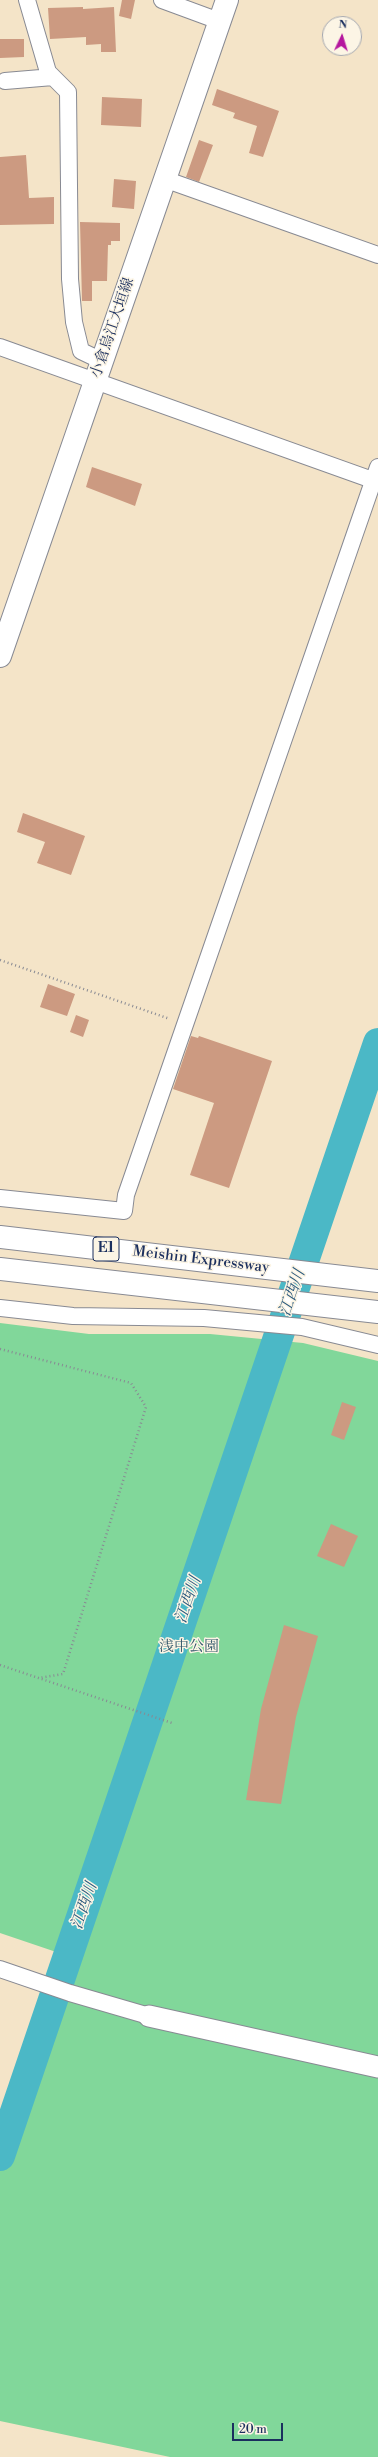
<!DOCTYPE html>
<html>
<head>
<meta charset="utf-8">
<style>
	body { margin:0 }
	#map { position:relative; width:378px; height:2457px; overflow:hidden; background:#f4e4c8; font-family:"Libre Bodoni",serif }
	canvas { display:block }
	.north { position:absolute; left:322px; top:16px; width:40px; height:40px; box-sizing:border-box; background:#fcf5e5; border:1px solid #a2a6af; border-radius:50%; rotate:4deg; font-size:11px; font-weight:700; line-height:16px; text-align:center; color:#1b2f5e }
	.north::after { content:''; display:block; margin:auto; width:14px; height:18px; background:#b5179e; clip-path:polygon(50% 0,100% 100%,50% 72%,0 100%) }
	.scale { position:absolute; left:232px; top:2423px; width:51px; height:18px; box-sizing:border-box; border:2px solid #1b2f5e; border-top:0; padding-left:5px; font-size:12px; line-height:14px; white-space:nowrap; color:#1b2f5e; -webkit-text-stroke:3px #fcf5e5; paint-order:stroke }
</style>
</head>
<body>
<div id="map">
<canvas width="378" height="2457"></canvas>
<div class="north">N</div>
<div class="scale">20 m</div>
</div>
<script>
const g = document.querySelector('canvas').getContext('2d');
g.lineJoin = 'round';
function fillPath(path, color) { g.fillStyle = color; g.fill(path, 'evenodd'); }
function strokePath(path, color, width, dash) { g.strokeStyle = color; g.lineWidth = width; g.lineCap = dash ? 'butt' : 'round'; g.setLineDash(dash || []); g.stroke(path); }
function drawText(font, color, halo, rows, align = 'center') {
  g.font = font + ' "Libre Bodoni","Noto Serif JP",serif'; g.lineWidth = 3; g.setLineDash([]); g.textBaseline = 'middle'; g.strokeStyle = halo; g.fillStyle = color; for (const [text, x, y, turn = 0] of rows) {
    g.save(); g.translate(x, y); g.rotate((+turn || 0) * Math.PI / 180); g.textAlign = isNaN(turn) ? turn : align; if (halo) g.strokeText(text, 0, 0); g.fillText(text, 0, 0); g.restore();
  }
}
fillPath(new Path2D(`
	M0,1323L89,1334H210L303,1343L378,1361V2457H170L0,2421V2156L68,1956L0,1933Z`), '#81d79a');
strokePath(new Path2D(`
	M0,2156L378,1043`), '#4bb8c6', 30);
fillPath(new Path2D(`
	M122,0H135L131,19L119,16Z
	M83,7V9L114,7L116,52H101V44L86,45V37L50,39L48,8Z
	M0,39H24V57L0,58Z
	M217,89L279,111L263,157L249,153L257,126L233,118L235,113L212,105Z
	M102,97L142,99L141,127L101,125Z
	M199,140L213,145L199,182L186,177Z
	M26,155L29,198L54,197V224L0,225V157Z
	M114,179L136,181L134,209L112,207Z
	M80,222L120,223V241H111V245H108L107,281H92V301H82Z
	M92,467L142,484L135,506L86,487Z
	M23,813L85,836L71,875L37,863L45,842L17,832Z
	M48,984L75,994L67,1016L40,1007Z
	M76,1015L89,1020L83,1037L70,1032Z
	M191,1036L198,1038L199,1036L272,1061L229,1188L190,1175L214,1103L173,1089Z
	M342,1402L356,1407L344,1440L331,1435Z
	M331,1524L358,1536L344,1567L317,1556Z
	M284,1625L318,1636L296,1717L281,1804L246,1800L261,1709Z`), '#cc9a81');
const minor = new Path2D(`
	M27,0L48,72L68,92L70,279L74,322L81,351L102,361
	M162,0L219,21
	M5,81L53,77
	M164,179L378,255
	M0,347L378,482
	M0,1198L124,1211L126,1195L378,467
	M0,1308L73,1316L204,1318L302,1327L378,1345
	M0,1969L70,1993L149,2016`);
const tertiary = new Path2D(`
	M149,2016L378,2067`);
const secondary = new Path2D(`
	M0,656L227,0`);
const motorway = new Path2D(`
	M0,1237L378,1281
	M0,1269L378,1312`);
strokePath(minor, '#888a93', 18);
strokePath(tertiary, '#888a93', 23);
strokePath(secondary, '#888a93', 24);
strokePath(motorway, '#888a93', 24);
strokePath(new Path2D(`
	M0,960L170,1019
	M0,1349L131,1383L146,1407L63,1674L39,1678
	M0,1665L172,1723`), '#888a93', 2.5, [1, 3]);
strokePath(minor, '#fff', 16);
strokePath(tertiary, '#fff', 21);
strokePath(secondary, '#fff', 22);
strokePath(motorway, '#fff', 22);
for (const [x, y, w] of [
	[106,1249,26]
]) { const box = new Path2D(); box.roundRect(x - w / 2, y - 12, w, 24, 3); g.fillStyle = '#fcf5e5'; g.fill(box); strokePath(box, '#1b2f5e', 1); }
drawText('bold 14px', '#1b2f5e', null, [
	["E1",106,1249]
]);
drawText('15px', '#1b2f5e', '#fcf5e5', [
	["小倉烏江大垣線",113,328,-71],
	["Meishin Expressway",201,1260,7]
]);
drawText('15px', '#34596d', '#fcf5e5', [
	["浅中公園",189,1647]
]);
drawText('italic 16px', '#29587d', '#fcf5e5', [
	["江西川",293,1293,-71],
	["江西川",189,1600,-71],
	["江西川",85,1906,-71]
]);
</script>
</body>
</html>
